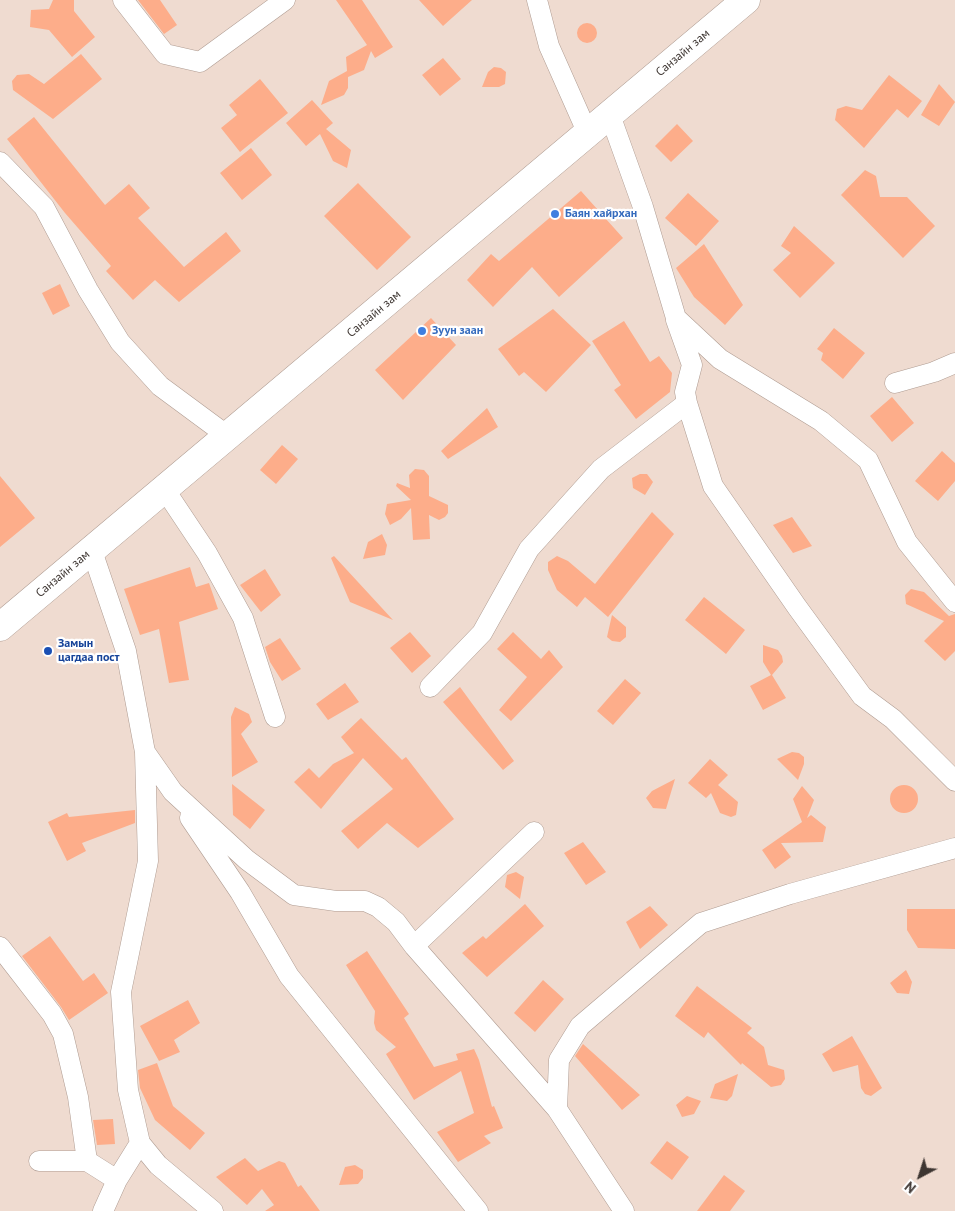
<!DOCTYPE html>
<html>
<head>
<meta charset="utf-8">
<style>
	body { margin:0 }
	#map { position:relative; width:955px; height:1211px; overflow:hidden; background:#efdbd0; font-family:"PT Sans",sans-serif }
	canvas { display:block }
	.north { position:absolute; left:895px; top:1151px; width:50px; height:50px; -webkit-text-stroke:4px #fff; paint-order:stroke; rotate:220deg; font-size:14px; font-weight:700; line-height:20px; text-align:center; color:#3e3632 }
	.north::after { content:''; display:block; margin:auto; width:18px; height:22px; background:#3e3632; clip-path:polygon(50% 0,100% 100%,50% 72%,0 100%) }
</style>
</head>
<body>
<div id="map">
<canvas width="955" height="1211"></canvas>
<div class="north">N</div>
</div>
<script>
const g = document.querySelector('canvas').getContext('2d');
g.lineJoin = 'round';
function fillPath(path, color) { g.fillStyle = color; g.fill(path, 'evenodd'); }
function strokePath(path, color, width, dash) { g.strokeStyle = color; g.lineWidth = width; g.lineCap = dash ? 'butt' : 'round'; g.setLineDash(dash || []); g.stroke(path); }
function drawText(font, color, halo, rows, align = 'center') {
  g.font = font + ' "PT Sans",sans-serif'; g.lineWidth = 4.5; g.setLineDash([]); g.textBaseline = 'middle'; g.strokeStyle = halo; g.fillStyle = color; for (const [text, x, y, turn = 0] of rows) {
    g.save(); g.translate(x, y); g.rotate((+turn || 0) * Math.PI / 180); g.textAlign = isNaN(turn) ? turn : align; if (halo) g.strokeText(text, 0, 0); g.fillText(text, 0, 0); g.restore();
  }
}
fillPath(new Path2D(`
	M53,0H74V11L95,37L72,57L49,30L30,27L31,10L49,9Z
	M138,0H160L177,25L164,34Z
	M336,0H362L393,47L375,58L371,51L364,70L348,77V88L344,95L321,105L329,81L347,71L346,57L367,45Z
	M419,0H472L443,26Z
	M577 33a10 10 0 1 1 20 0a10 10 0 1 1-20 0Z
	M81,54L102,79L53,119L13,90L12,81L17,75L29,74L44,84Z
	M443,58L461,79L440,96L422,75Z
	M494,67L501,68L506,72L505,84L499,87H482L488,72Z
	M889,75L922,101L908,118L897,109L864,148L835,120L837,109L846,106L862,110Z
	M260,79L288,113L240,152L221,128L237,115L229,105Z
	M939,84L955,102L939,126L921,115Z
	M312,100L333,123L326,129L351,150L347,168L333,161L320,134L306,146L286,123Z
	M34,117L105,205L129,184L150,208L138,218L184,267L226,232L241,251L179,302L155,280L133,300L106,271L111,266L65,213L7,139Z
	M677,124L693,141L671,162L655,146Z
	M251,148L272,175L242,200L220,173Z
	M865,170L876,176L880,197H907L935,226L903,258L841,195Z
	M358,183L411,237L377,270L324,216Z
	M581,191L623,238L559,297L532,267L493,307L467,280L491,254L499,261Z
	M688,193L719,221L696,246L665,218Z
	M794,226L835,263L800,298L773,270L791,253L781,246Z
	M704,244L743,305L725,325L694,297L676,268Z
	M60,284L70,306L53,315L42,293Z
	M553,309L591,345L546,392L524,372L519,376L498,349Z
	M431,318L456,345L403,400L375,370Z
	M624,321L650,362L659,356L672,373L670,392L636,419L614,390L621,385L592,341Z
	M834,328L865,353L843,379L821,360L823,353L817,349Z
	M892,397L914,423L892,442L870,416Z
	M487,408L498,427L448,459L441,451Z
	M282,445L298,459L276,484L260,470Z
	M942,451L955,463V481L938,501L915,481Z
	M415,469L424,470L429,476V496L448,505V513L445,517L439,520L429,515L430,539L413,540L411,508L401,519L390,525L385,514L387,504L411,500L396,486L397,483L410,488L409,475Z
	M640,474H647L653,482L645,495L633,488L632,478Z
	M0,476L35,518L0,547Z
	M652,512L674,534L608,617L585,597L577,607L557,590L548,570V562L557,556L568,561L595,584Z
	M792,517L812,546L793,553L773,525Z
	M382,534L387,545L385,555L363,559L368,542Z
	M334,556L393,620L350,602L331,558Z
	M190,567L196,587L209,583L218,609L179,622L189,680L169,683L159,629L140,635L124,589Z
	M265,569L281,595L261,612L240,585Z
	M911,589L924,592L949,616L955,614V651L945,661L924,641L944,621L906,604L905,595Z
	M704,597L745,630L726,654L685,620Z
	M612,615L626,627V637L620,642L612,641L607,637Z
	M410,632L431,656L412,673L390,648Z
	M513,632L541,659L549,650L563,667L511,721L499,710L527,677L497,649Z
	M280,638L301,669L282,681L270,662L265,647Z
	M763,645L778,650L782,656L783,662L772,675L786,698L763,710L750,686L771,675L763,662Z
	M625,679L641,693L613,725L597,711Z
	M345,683L359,702L328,720L316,704Z
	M460,687L514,761L503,770L443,702Z
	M235,707L249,714L252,722L241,734L258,762L232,777L231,717Z
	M361,718L402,760L406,757L454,819L418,848L387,823L358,849L341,831L393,789L363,758L321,809L294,782L309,768L319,778L333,764L354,753L341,737Z
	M792,752L799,753L804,757V764L798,780L777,759Z
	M710,759L728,775L718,785L738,802L736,815L731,817L720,813L711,793L706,798L688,783Z
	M675,779L666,809L653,808L646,798L652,791Z
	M232,784L265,810L250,829L233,815Z
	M890 799a14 14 0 1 1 28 0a14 14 0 1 1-28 0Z
	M802,786L814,800L807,818L811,815L826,827L823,842L781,843L791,857L775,869L762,850L802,822L793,799Z
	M135,810V823L82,843L86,851L67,861L48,822L67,813L69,817Z
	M583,842L606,872L586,885L564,853Z
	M516,872L524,877L520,899L505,887L507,875Z
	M525,904L544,926L487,977L462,953L483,936L486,939Z
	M650,906L668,925L640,949L626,922Z
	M907,909H955V949L918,948L907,930Z
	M50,936L83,981L94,973L108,993L69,1020L61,1007L22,956Z
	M367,951L409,1014L404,1018L434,1067L458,1060L456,1054L474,1049L479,1060L492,1107L494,1106L503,1128L484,1136L491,1143L458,1162L437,1132L474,1113L461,1071L414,1100L386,1054L396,1047L376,1030L374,1023L375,1011L346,965Z
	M906,970L912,982L909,994L897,993L890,983Z
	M543,980L564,999L535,1032L514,1013Z
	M697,986L752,1028L747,1033L764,1047L768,1065L784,1070L785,1079L781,1085L771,1087L742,1063L741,1065L708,1032L704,1038L675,1016Z
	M188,1000L200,1023L174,1040L180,1052L159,1061L140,1026Z
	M852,1036L882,1088L871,1096L865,1094L861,1088L858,1065L833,1072L822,1054Z
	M583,1044L640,1095L622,1110L575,1056Z
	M157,1063L173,1106L205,1133L190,1150L155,1120L140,1088L138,1070Z
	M738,1074L732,1096L727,1101L710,1098L715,1084Z
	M687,1096L701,1101L694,1114L682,1117L676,1105Z
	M113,1119L115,1144L97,1145L93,1120Z
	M667,1141L689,1157L672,1180L650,1163Z
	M245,1158L258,1171L279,1161L285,1163L298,1187L301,1185L320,1211H265L274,1205L262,1189L247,1205L216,1177Z
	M355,1165L363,1170V1178L358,1184L339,1185L345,1167Z
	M724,1175L745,1191L730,1211H697Z`), '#fdad8a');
const street = new Path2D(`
	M123,0L165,54L200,62L285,0
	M537,0L549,46L588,134
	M610,115L643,207L676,318L720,359L821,421L868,460L907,542L955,602
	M0,162L44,207L88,290L120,342L160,386L229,437
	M895,383L934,372L955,363
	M687,403L713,486L797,607L862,696L893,719L955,781
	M165,490L207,553L243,618L275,717
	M92,551L126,651L145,752L173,792L247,860L294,895L336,901H365L378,907L396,922L414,946L557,1109L624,1211
	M430,687L482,633L529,549L601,469L687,403L685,392L692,365L676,320
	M145,752L148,861L121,992L128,1090L140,1143L158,1165L213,1211
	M190,818L240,892L289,976L478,1211
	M414,946L534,832
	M0,947L52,1014L63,1034L78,1097L87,1161
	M557,1109L559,1060L580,1026L701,923L790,894L955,848
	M39,1161H87L117,1180
	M103,1211L117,1180L140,1143`);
const secondary = new Path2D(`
	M0,627L746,0`);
strokePath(street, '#af9c92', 21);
strokePath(secondary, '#af9c92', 29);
strokePath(street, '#fff', 20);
strokePath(secondary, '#fff', 28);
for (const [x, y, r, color] of [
	[555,214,5,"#3f7fe0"],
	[422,331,5,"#3f7fe0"],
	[48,651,5,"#1a4fb4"]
]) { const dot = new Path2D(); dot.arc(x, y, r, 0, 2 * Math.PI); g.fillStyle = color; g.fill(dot); strokePath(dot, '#fff', 2); }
drawText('12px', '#3e3632', '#fff', [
	["Санзайн зам",683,53,-40],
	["Санзайн зам",374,314,-40],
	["Санзайн зам",63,574,-40]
]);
drawText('bold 12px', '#366cbe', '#fff', [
	["Баян хайрхан",565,214],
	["Зуун заан",432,331]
], 'left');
drawText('bold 12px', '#164399', '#fff', [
	["Замын",58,644],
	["цагдаа пост",58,658]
], 'left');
</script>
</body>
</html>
